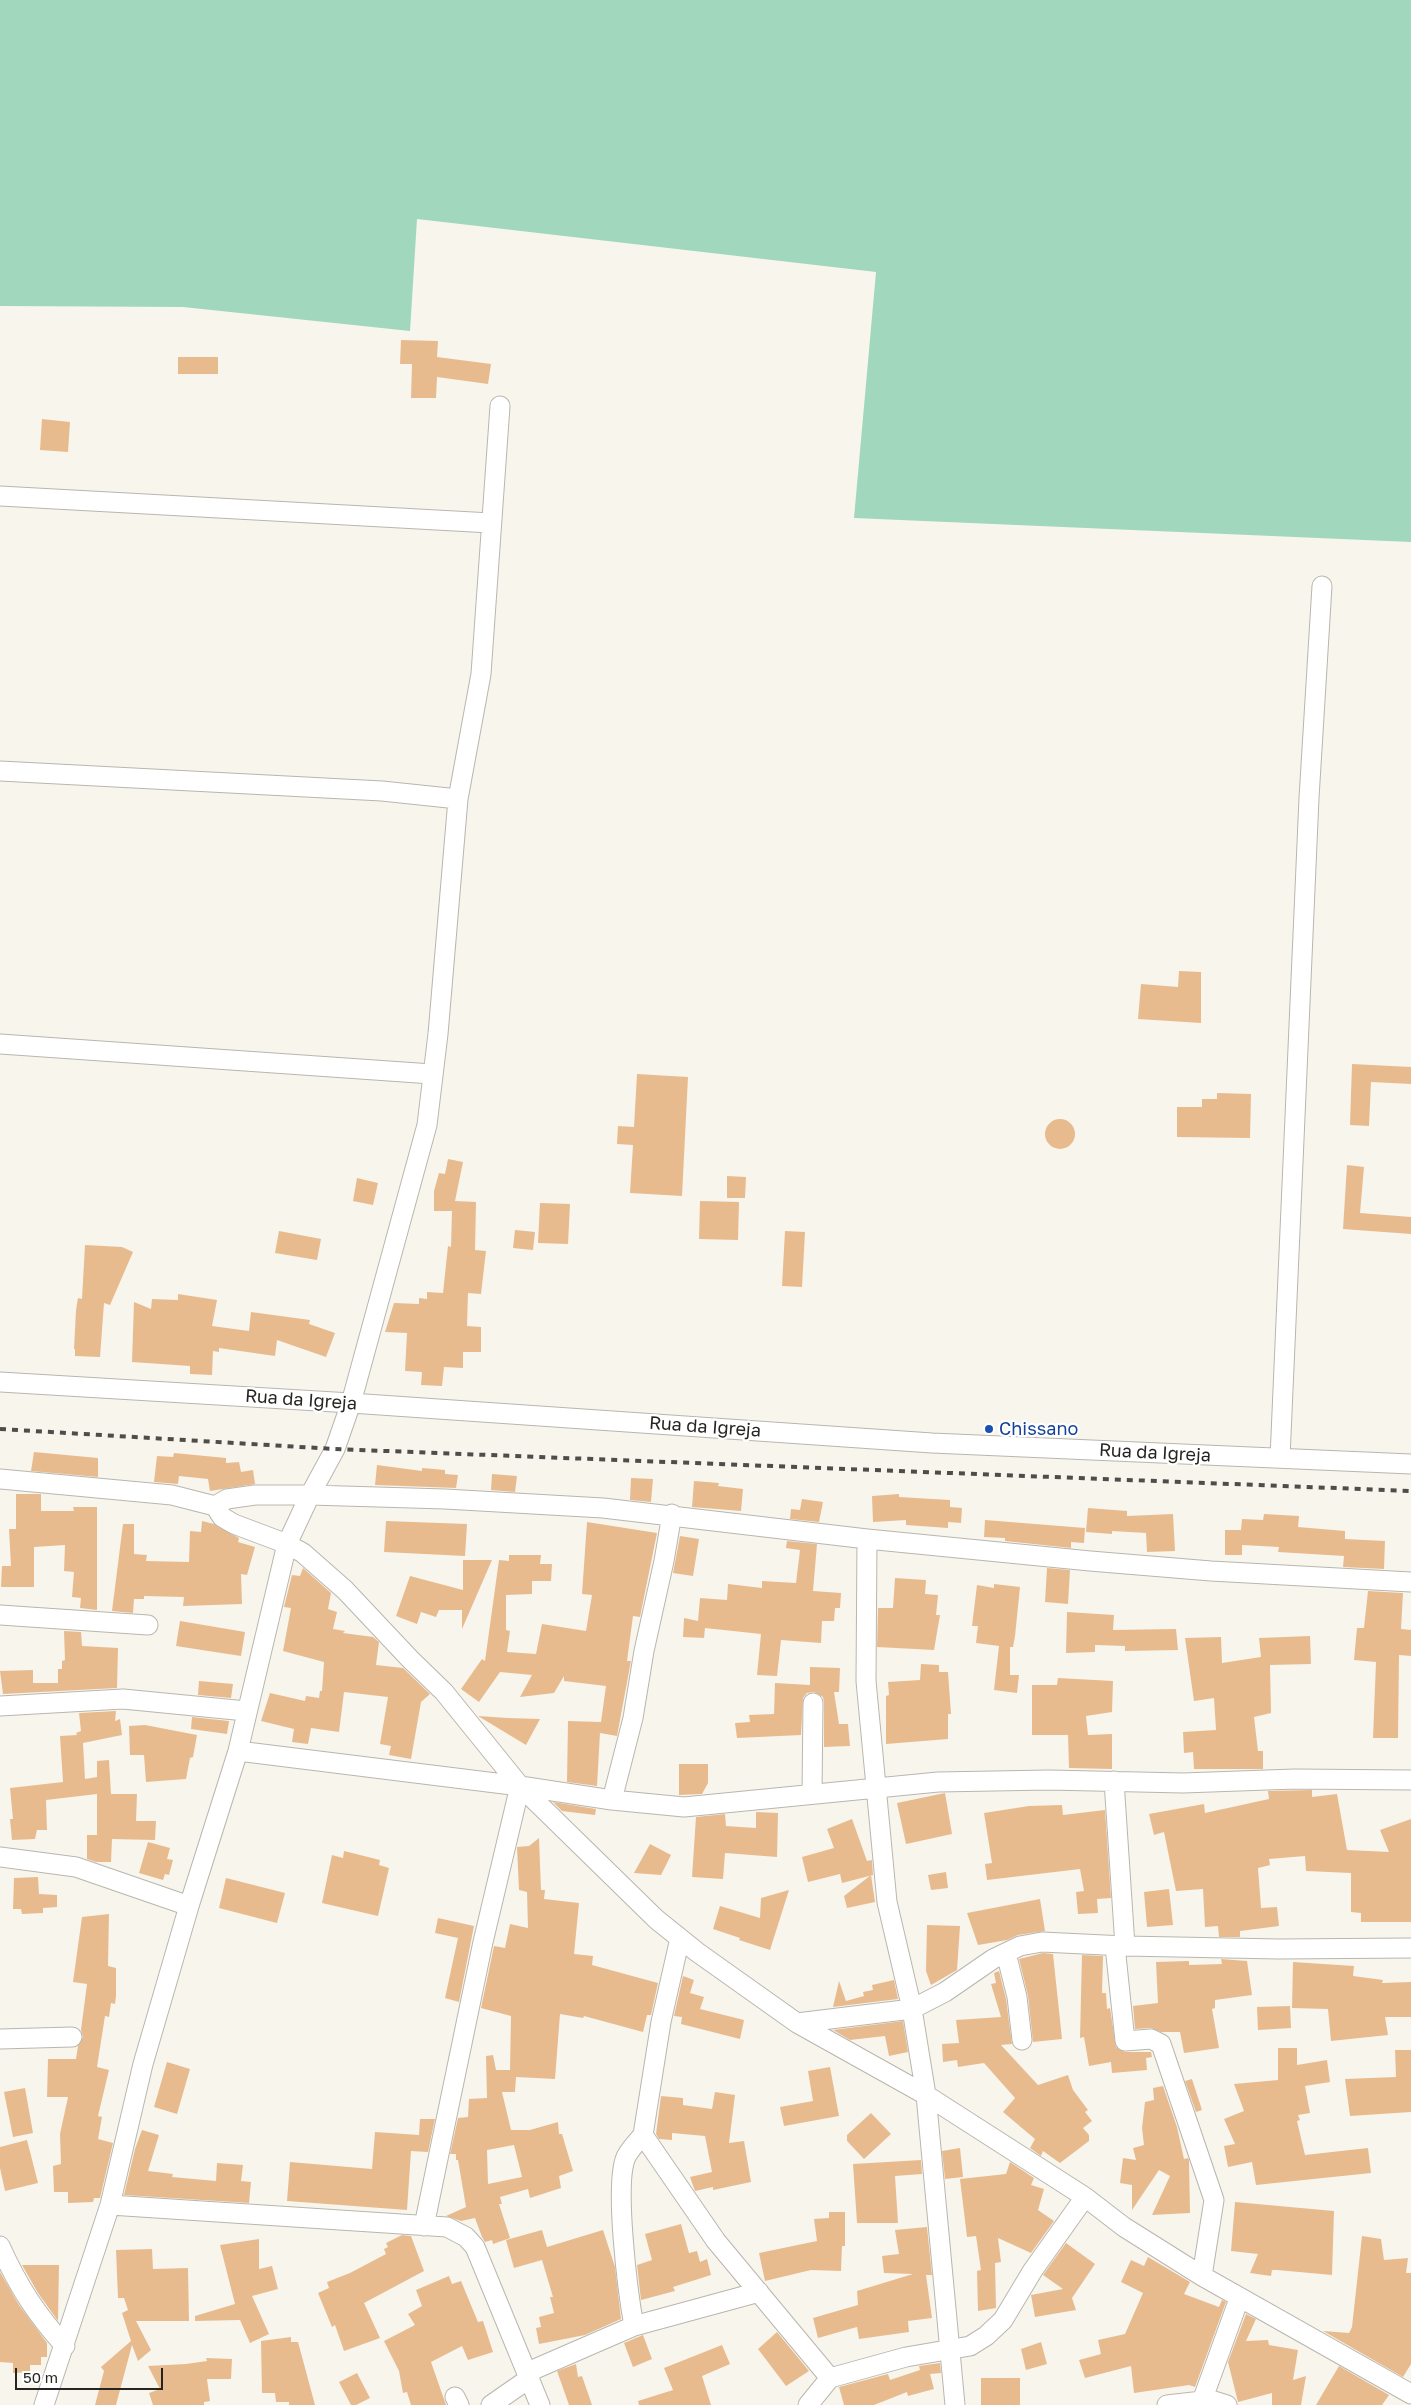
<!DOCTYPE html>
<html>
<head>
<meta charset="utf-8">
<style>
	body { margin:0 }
	#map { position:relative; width:1411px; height:2405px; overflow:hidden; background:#f8f5ed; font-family:"Golos Text",sans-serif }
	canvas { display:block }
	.scale { position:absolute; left:15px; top:2368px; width:148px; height:22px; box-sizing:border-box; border:2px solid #262522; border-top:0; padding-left:6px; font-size:15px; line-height:18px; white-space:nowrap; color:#262522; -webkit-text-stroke:4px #fff; paint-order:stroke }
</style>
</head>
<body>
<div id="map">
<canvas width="1411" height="2405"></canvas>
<div class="scale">50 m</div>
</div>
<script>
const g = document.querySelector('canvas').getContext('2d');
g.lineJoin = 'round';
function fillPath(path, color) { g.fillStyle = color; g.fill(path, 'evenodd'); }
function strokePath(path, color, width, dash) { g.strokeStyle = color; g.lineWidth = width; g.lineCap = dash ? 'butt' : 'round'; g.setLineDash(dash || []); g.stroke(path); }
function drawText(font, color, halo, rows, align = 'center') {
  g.font = font + ' "Golos Text",sans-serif'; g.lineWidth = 4.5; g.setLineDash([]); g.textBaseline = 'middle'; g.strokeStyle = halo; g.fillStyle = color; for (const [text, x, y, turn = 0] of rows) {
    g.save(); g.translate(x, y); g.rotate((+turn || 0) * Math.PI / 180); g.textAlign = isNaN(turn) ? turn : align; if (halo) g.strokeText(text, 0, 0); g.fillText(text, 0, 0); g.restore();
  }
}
fillPath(new Path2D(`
	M0,0H1411V542L854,518L876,272L417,219L410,331L183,307L0,306Z`), '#a1d8bd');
fillPath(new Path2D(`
	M401,340L438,341L437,357L491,364L488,384L437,377L436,398H411L412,364H400Z
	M178,357H218V374H178Z
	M42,419L70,422L68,452L40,450Z
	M1179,971L1201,972V1023L1138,1019L1141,984L1178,987Z
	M1352,1064L1411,1067V1084L1371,1082L1369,1126L1350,1125Z
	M637,1074L688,1077L682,1196L630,1193L633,1145L617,1144L618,1126L634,1127Z
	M1217,1093L1251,1094L1250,1138L1177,1137V1107H1202V1099H1217Z
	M1045 1134a15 15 0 1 1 30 0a15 15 0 1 1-30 0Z
	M448,1159L463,1162L455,1201L476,1202L475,1250L486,1251L481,1294L468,1293L467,1326L481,1327V1352H463V1368L444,1367L442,1386L421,1385L422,1372L405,1371L407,1333L385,1332L394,1303L419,1304V1298L427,1299V1292L443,1293L448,1246L451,1247L452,1211H434V1191L439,1173L445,1174Z
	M1347,1165L1364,1167L1360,1213L1411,1217V1234L1343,1229Z
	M727,1176L746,1177L745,1198H727Z
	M357,1178L378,1183L373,1205L353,1201Z
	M700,1201L739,1202L738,1240L699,1239Z
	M540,1203L570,1204L568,1244L538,1243Z
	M515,1230L535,1232L533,1250L513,1248Z
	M279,1231L321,1239L317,1260L275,1253Z
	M785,1231L805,1232L802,1287L782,1286Z
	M85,1245L122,1247L133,1252L110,1305L104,1303L100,1357L75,1356V1349H74L76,1310L78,1298L82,1299Z
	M178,1294L217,1300L212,1326L249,1331L251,1312L310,1320L309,1324L335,1333L326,1357L277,1340L275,1356L219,1348V1352L213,1351L212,1375L190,1374V1366L132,1362L134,1302L151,1309L152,1299L178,1300Z
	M34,1452L98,1458V1477L31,1471Z
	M174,1453L226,1458V1463L239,1462L241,1472L253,1470L255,1484L210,1491L208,1479L179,1476L178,1484L154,1482L157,1456L173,1457Z
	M377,1465L422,1471V1468L445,1470V1474L458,1475L456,1488L375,1485Z
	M492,1474L517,1476L515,1492L491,1490Z
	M631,1478L653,1479L651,1502L630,1500Z
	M694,1481L719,1483L718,1486L743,1489L741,1511L692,1507Z
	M16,1494H41V1511H74L73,1507H97V1610L80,1608L81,1598L72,1597L74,1572L64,1571L65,1545L34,1547V1587H1L2,1566H11L9,1529H16Z
	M899,1494V1497L950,1500V1507L962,1508L961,1523L948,1522V1528L906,1525V1520L873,1522L872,1496Z
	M802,1499L823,1502L819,1522L790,1519L791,1509L800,1510Z
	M1088,1508L1127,1511V1516L1173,1514L1175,1551L1147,1552L1146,1533L1112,1531V1534L1086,1532Z
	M1264,1514L1299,1516L1298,1527L1345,1531V1539L1385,1541L1384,1569L1343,1567L1344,1556L1278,1552L1279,1547L1242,1545V1555H1225V1530H1241L1242,1519L1263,1520Z
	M985,1520L1085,1528L1084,1543L1071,1542V1548L1005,1541V1538L984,1537Z
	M202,1521L214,1524L239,1538L238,1542L255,1547L247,1575L241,1574L242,1604L183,1606L184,1597L144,1596V1599H134L133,1613L112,1611L123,1524H134V1554L147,1555L146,1561L189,1562L190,1531L201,1532Z
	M386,1521L467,1524L465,1556L384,1552Z
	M587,1522L657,1533L640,1617L633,1616L627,1661H631L617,1736L600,1733L597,1786L567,1782L568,1721L601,1722L606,1686L564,1681V1676L554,1693L520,1697L532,1675L500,1672L479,1702L461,1689L482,1659L485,1661L499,1560L509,1561V1555H541L540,1564H552L551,1581H532V1594L506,1595V1630L510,1631L507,1652L536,1654L542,1624L586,1631L592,1595L582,1594Z
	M680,1536L699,1539L693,1576L673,1573Z
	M787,1541L817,1544L813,1591L841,1593L840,1608H835L834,1621H822L821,1643L781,1640L777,1676L757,1675L761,1634L705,1628L704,1638L683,1637L684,1618L698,1621L700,1598L727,1600L728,1584L762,1588V1581L796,1583L800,1550L786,1548Z
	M463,1560H492L462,1629V1610H439L436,1617L421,1612L417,1624L396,1616L410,1576L463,1590Z
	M303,1568L331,1593L328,1609L337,1612L333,1629L345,1631L343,1633L373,1637L379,1642L376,1665L403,1668L430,1694L421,1702L411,1759L389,1755L391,1746L380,1744L388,1697L344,1692L339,1732L311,1728L308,1744L292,1742L294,1729L261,1721L270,1693L305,1701L306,1696L319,1698L320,1691H322L324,1662L283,1651L291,1608L284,1607L292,1575L300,1576Z
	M1047,1568L1070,1570L1068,1604L1045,1602Z
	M895,1578L926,1580L925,1594L938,1595L936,1615H940L934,1650L877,1647L878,1608H893Z
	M994,1584L1020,1587L1015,1636L1013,1647H1010V1675H1019L1017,1693L994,1690L999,1646L976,1643L978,1626H972L977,1585L994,1588Z
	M1368,1591L1403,1593L1401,1629L1411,1630V1656L1399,1655L1398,1738H1373L1376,1662L1354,1660L1357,1628H1364Z
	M1067,1612L1114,1615L1113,1630L1176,1629L1178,1650L1125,1651V1646L1095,1645V1652L1066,1653Z
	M180,1621L245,1632L241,1656L176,1646Z
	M64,1631L81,1632L82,1646L118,1648L117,1688L3,1694L0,1671L33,1670V1683H58V1669H62V1661L65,1660Z
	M1310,1636L1311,1664L1270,1665L1271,1713L1254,1717L1258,1751H1263V1769H1194L1193,1752L1184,1753L1183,1732L1216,1730L1214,1698L1194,1701L1185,1638L1221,1637L1222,1663L1261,1657L1259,1638Z
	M921,1664L939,1665V1672H948L951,1714H948V1739L886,1744V1696L889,1695L888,1682L920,1680Z
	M810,1667L840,1668L839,1692H834L839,1724H848L850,1746L824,1747V1703L823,1697L814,1692L807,1693L803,1698L801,1735L737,1738L735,1723L750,1722L749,1715L774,1714L775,1683L810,1685Z
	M1058,1678L1113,1681L1112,1712L1086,1716L1088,1735L1112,1734V1769L1069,1768L1068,1735H1032V1685H1057Z
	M199,1681L233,1684L231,1698L198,1695Z
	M116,1711L115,1721L120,1719L122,1735L83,1743L85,1779L97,1777V1761L109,1760L111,1794H137L136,1821H156L155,1840L112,1839L111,1862H96L87,1859V1835H97V1794L46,1800L47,1830H37L35,1839L12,1840L10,1819H13L10,1788L63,1782L60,1736L77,1735L76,1733L81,1731L79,1713Z
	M478,1716L508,1718L540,1719L526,1745Z
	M192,1717L229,1721L227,1734L191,1729Z
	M145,1725L197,1735L193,1757L190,1758L186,1779L146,1782L144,1755H130L129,1726Z
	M679,1764H708V1783L702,1794L679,1795Z
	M1312,1790V1797L1337,1794L1347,1850L1389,1852L1380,1830L1411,1819V1922H1361V1913L1351,1912V1873L1306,1871L1305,1856L1269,1859L1270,1865L1258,1868L1261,1908L1277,1907L1279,1926L1240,1931V1937H1219L1218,1926L1205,1927L1203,1889L1176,1891L1164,1832L1154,1835L1149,1814L1204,1804L1205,1813L1269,1799L1268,1791Z
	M945,1793L952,1834L906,1844L897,1803Z
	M553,1802L596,1809L595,1815L562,1811Z
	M1062,1805L1063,1815L1105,1810L1111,1898L1097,1899L1098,1913L1078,1914L1076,1892L1084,1891L1080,1869L987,1880L985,1864L992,1863L984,1813L1029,1806Z
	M756,1812L778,1813L777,1857L725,1853L723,1879L692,1877L696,1817L725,1814L726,1826L756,1828Z
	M852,1819L867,1861L872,1860L873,1875L842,1883L840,1874L808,1882L802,1857L834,1848L827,1829Z
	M539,1838L541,1890H545L544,1899L579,1903L574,1954L593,1956L592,1965L658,1983L651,2015H647L643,2032L584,2016L583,2018L560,2014L555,2079L516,2077L515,2092H502L511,2130H530L558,2122L559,2134H562L573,2171L559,2176L561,2188L530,2198L528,2189L500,2197L502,2204H499L510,2238L493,2244L492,2240L485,2242L482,2237L475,2218L461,2221L446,2216L466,2207L458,2160H456V2154H450L458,2118L468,2117L469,2099L487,2098L486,2056L493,2055L496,2070H510L511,2016L481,2008L494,1946L505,1948L510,1924L528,1928L527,1892L519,1890L517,1847L529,1846ZM514,2145L522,2177L488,2184L487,2150Z
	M148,1842L170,1848L167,1859L173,1860L169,1875L165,1874L163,1880L139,1873Z
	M650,1844L671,1855L661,1875L634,1873Z
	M344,1851L380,1860L379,1865L389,1868L378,1916L322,1903L332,1855L343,1858Z
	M946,1872L948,1888L931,1890L928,1875Z
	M871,1875L875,1902L847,1908L844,1896Z
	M38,1877L39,1894L57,1895V1907L43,1908V1913L22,1914L21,1909H13L14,1878Z
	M226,1878L285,1893L277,1923L219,1908Z
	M1169,1889L1173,1925L1147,1927L1144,1892Z
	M789,1890L770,1950L739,1940L740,1938L713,1929L720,1906L760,1918L761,1898Z
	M1040,1899L1045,1931L1018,1935L1007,1940L978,1945L967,1913Z
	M109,1914L108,1966L116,1968V1996L115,2004L111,2003L109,2017L105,2016L97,2067L109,2070L98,2116L102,2117L98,2139L113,2143L100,2198H94L93,2202L68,2203V2192H54L53,2166L61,2164L60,2134L68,2097H47L48,2059H76L78,2046L83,2037L81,2030L87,1984L73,1982L82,1917Z
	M438,1918L474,1926L459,2002L445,1998L458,1938L435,1933Z
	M927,1925L960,1926L957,1970L931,1985L926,1971Z
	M1043,1953L1053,1954L1062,2039L1033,2042L1028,1996L1019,1959Z
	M1082,1955L1103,1956L1102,1993H1106L1107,2009L1110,2008L1116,2047L1125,2052H1151L1152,2057L1146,2058L1147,2070L1112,2073L1111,2062L1089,2066L1084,2037L1080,2038Z
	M1221,1959L1247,1961L1252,1995L1215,2000V2008L1212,2009L1219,2048L1184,2053L1180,2032H1161L1151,2028L1135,2029L1133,2006L1158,2003L1156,1962L1189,1961V1965L1222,1964Z
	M1293,1962L1354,1966L1353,1976L1383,1980L1382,1983L1411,1982V2017H1385L1388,2035L1331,2041L1328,2009L1292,2008Z
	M999,1971L1006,1999L1012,2044L1001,2045L1038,2085L1068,2075L1073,2090L1088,2110L1085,2112L1092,2121L1083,2128L1089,2135V2141L1060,2163L1043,2151L1041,2156L1030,2148L1035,2139L1003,2112L1015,2098L984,2063L958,2067L957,2060L943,2062L942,2044L959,2043L956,2020L1001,2017L991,1984L996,1983L994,1973Z
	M683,1976L694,1980L690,1993L704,1997L700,2009L744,2020L740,2039L681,2024L682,2017L674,2016Z
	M894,1980L898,1999L833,2007L839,1981L846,2001L864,1996L863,1992L873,1990L872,1985Z
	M1290,2006L1291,2028L1258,2030L1257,2007Z
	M903,2021L908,2052L889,2056L885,2036L850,2040L833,2030Z
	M1278,2048H1297V2065L1327,2060L1330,2082L1305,2086L1310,2113L1298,2115L1300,2120L1297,2121L1305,2155L1368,2148L1371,2173L1256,2185L1252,2162L1228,2167L1224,2146L1235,2144L1224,2119L1244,2111L1234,2084L1278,2080Z
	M1395,2050H1411V2112L1350,2116L1345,2079L1396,2077Z
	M167,2062L190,2069L177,2114L154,2107Z
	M830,2067L839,2116L784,2126L780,2107L813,2101L808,2071Z
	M1192,2079L1202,2110L1196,2112L1185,2081Z
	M1163,2086L1177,2127L1184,2159L1188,2158L1189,2160L1190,2213L1152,2215L1170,2176L1159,2170L1132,2210V2185L1120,2183L1123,2158L1136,2160L1133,2148L1144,2145L1142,2128L1145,2102L1154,2100L1153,2088Z
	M25,2088L33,2133L13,2137L4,2092Z
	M715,2092L735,2095L729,2143L744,2141L751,2182L713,2190V2187L695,2191L690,2177L712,2172L705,2136L672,2133V2140L659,2139L656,2134L661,2096L683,2098V2105L712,2109Z
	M871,2113L891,2134L864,2159L847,2141V2135Z
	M420,2119H435L428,2152L411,2151L407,2210L287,2201L290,2162L372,2169L375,2132L419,2135Z
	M142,2130L159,2135L148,2171L173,2174L172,2177L216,2181L217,2163L243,2165L241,2181L251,2182L249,2203L124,2195L135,2149Z
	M27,2140L38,2183L5,2191L0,2168V2147Z
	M960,2148L963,2177L945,2179L942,2151Z
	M921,2160L922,2174L895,2176L898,2223H857L853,2164Z
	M1010,2162L1034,2178L1031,2185L1044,2189L1038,2210L1054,2221L1031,2253L998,2238L1001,2262L995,2263L996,2308L978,2311L977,2271L981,2270L976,2236L967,2237L960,2179L1006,2174Z
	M1235,2202L1334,2211L1332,2275L1277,2270H1272L1271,2276L1250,2273L1258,2254L1231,2251Z
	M829,2212H845V2246H842L841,2271L811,2270L765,2281L759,2253L817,2241L814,2219L829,2218Z
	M681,2224L689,2253L697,2251L700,2262L707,2259L711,2275L673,2287L675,2291L641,2300L637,2265L652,2260L645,2234Z
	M927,2227L932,2275H926L932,2318L908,2321L909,2332L859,2339L857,2327L818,2338L813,2318L858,2305L857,2291L913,2274L884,2273L882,2256L899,2254L895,2230Z
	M542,2230L547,2247L603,2230L615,2267L621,2319L585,2335L539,2344L536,2328L541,2327L539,2317L554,2313L550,2297H553L542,2260L514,2268L506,2240Z
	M402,2235L411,2236L424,2271L364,2303L380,2338L344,2351L335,2325L332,2327L318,2293L329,2288L327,2282L350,2273L386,2254L384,2249L388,2247L386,2243Z
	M1362,2236L1381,2239L1384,2260L1408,2258L1406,2273H1411V2364L1403,2377L1323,2331L1349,2333L1352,2327Z
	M259,2239V2269L272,2266L278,2289L252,2296L269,2334L250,2343L240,2320L195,2321V2316L235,2304L220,2245Z
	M1066,2243L1095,2264L1072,2298L1076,2310L1035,2317L1031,2295L1063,2289L1043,2275Z
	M152,2249L153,2269L188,2268L189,2321H136L151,2350L138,2361L132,2345L116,2405H95L104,2371L101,2367L131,2341L122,2313L128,2310L124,2298H118L116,2250Z
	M1148,2257L1190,2282L1184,2294L1219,2307L1222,2300L1226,2302L1195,2387L1189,2385L1134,2393L1131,2366L1085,2378L1079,2360L1101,2354L1098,2340L1125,2334L1143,2293L1121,2282L1131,2260L1144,2266Z
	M22,2265H59L58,2321L38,2293Z
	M0,2272L19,2305L47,2343V2357H41V2365H30V2372L13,2373V2363L0,2362Z
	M449,2276L452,2284L461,2281L478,2322L483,2321L493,2352L468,2360L462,2346L431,2362L446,2405H411L407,2392L403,2393L399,2371L384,2341L415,2325L408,2314L422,2306L416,2290Z
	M1246,2314L1256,2319L1246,2341L1268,2340L1269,2345L1298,2350L1293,2380L1306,2376L1301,2405H1272V2393L1238,2402L1228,2362Z
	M777,2332L809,2371L786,2386L758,2349Z
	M643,2335L652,2359L633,2367L624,2343Z
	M291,2337V2342H298L315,2405H289V2402H276L275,2393H262L261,2341Z
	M1041,2342L1047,2364L1026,2370L1021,2349Z
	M722,2345L730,2364L702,2376L711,2405H639L638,2401L673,2390L664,2368Z
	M206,2358L232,2359L231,2379H207L210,2401L204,2402V2405H153L149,2393L160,2389L148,2366L186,2364L207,2361Z
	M940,2363L941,2373L930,2374L934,2389L908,2396L907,2392L874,2405H844L839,2387L888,2374L890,2380L920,2370L919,2366Z
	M576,2364L578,2377L582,2376L592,2405H569L557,2371Z
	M1339,2366L1389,2395L1382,2405H1316Z
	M357,2373L370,2398L356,2405H351L339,2382Z
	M981,2378H1020V2405H981Z`), '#e8bb8f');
const street = new Path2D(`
	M0,496L491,523
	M0,771L382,791L458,799
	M0,1044L432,1074
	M0,1382L351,1403L932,1443L1411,1464
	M1280,1458L1309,798L1322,586
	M0,1479L172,1495L215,1506L222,1517L234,1524L287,1544L303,1553L345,1590L410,1659L444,1692L520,1786L656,1919L697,1952L797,2023L926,2095L1085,2197L1124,2227L1202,2276L1411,2394
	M215,1506L227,1499L255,1495H310L445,1499L603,1508L867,1539L1090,1561L1211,1571L1411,1582
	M867,1539L866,1681L887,1902L912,2009L926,2095L955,2405
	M0,1615L148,1625
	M0,1706L123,1699L246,1711
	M238,1751L520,1786L612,1800L684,1807L938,1782L1049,1780L1183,1783L1295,1779L1411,1780
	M1114,1781L1125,1946
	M812,1794L813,1703
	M612,1800L633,1718L644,1651L664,1561L672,1514
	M0,1857L76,1867L189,1906
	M680,1938L661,2022L643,2135L716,2241L830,2378
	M1115,1946L1125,2041L1151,2039L1161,2044L1214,2200L1202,2276
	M1006,1953L1017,1997L1022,2040
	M797,2023L912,2009L945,1992L993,1959L1020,1946L1042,1942L1125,1946L1279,1949L1411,1948
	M0,2039L72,2037
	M110,2205L447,2227L466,2237L475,2247L540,2405
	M424,2226L483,1942L520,1786
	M0,2246C18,2286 36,2314 65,2346
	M634,2326C628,2294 614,2184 626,2157C630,2149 638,2141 643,2135
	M528,2372L634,2326L759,2292
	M455,2397L459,2405
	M1202,2401L1239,2299
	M44,2405L110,2205L143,2064L189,1906L238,1751L287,1544L310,1495L335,1449L351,1403L427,1125L438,1034L458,799L481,674L500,406
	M491,2405L530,2378
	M808,2405L830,2378L906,2357L970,2346L986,2336L1003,2320L1033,2270L1085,2197
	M1167,2405L1211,2400L1227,2405`);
strokePath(street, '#b9b6ae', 21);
strokePath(street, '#fff', 19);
strokePath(new Path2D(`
	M0,1429L335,1449L1411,1491`), '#4f4d49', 4, [6, 6]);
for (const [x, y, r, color] of [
	[989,1429,5,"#1a4fb4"]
]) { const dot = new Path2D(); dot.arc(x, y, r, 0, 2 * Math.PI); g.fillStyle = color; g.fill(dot); strokePath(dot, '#fff', 2); }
drawText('18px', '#262522', '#fff', [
	["Rua da Igreja",301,1400,4],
	["Rua da Igreja",705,1427,4],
	["Rua da Igreja",1155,1453,3]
]);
drawText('18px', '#164399', '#fff', [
	["Chissano",999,1429]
], 'left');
</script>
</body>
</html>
